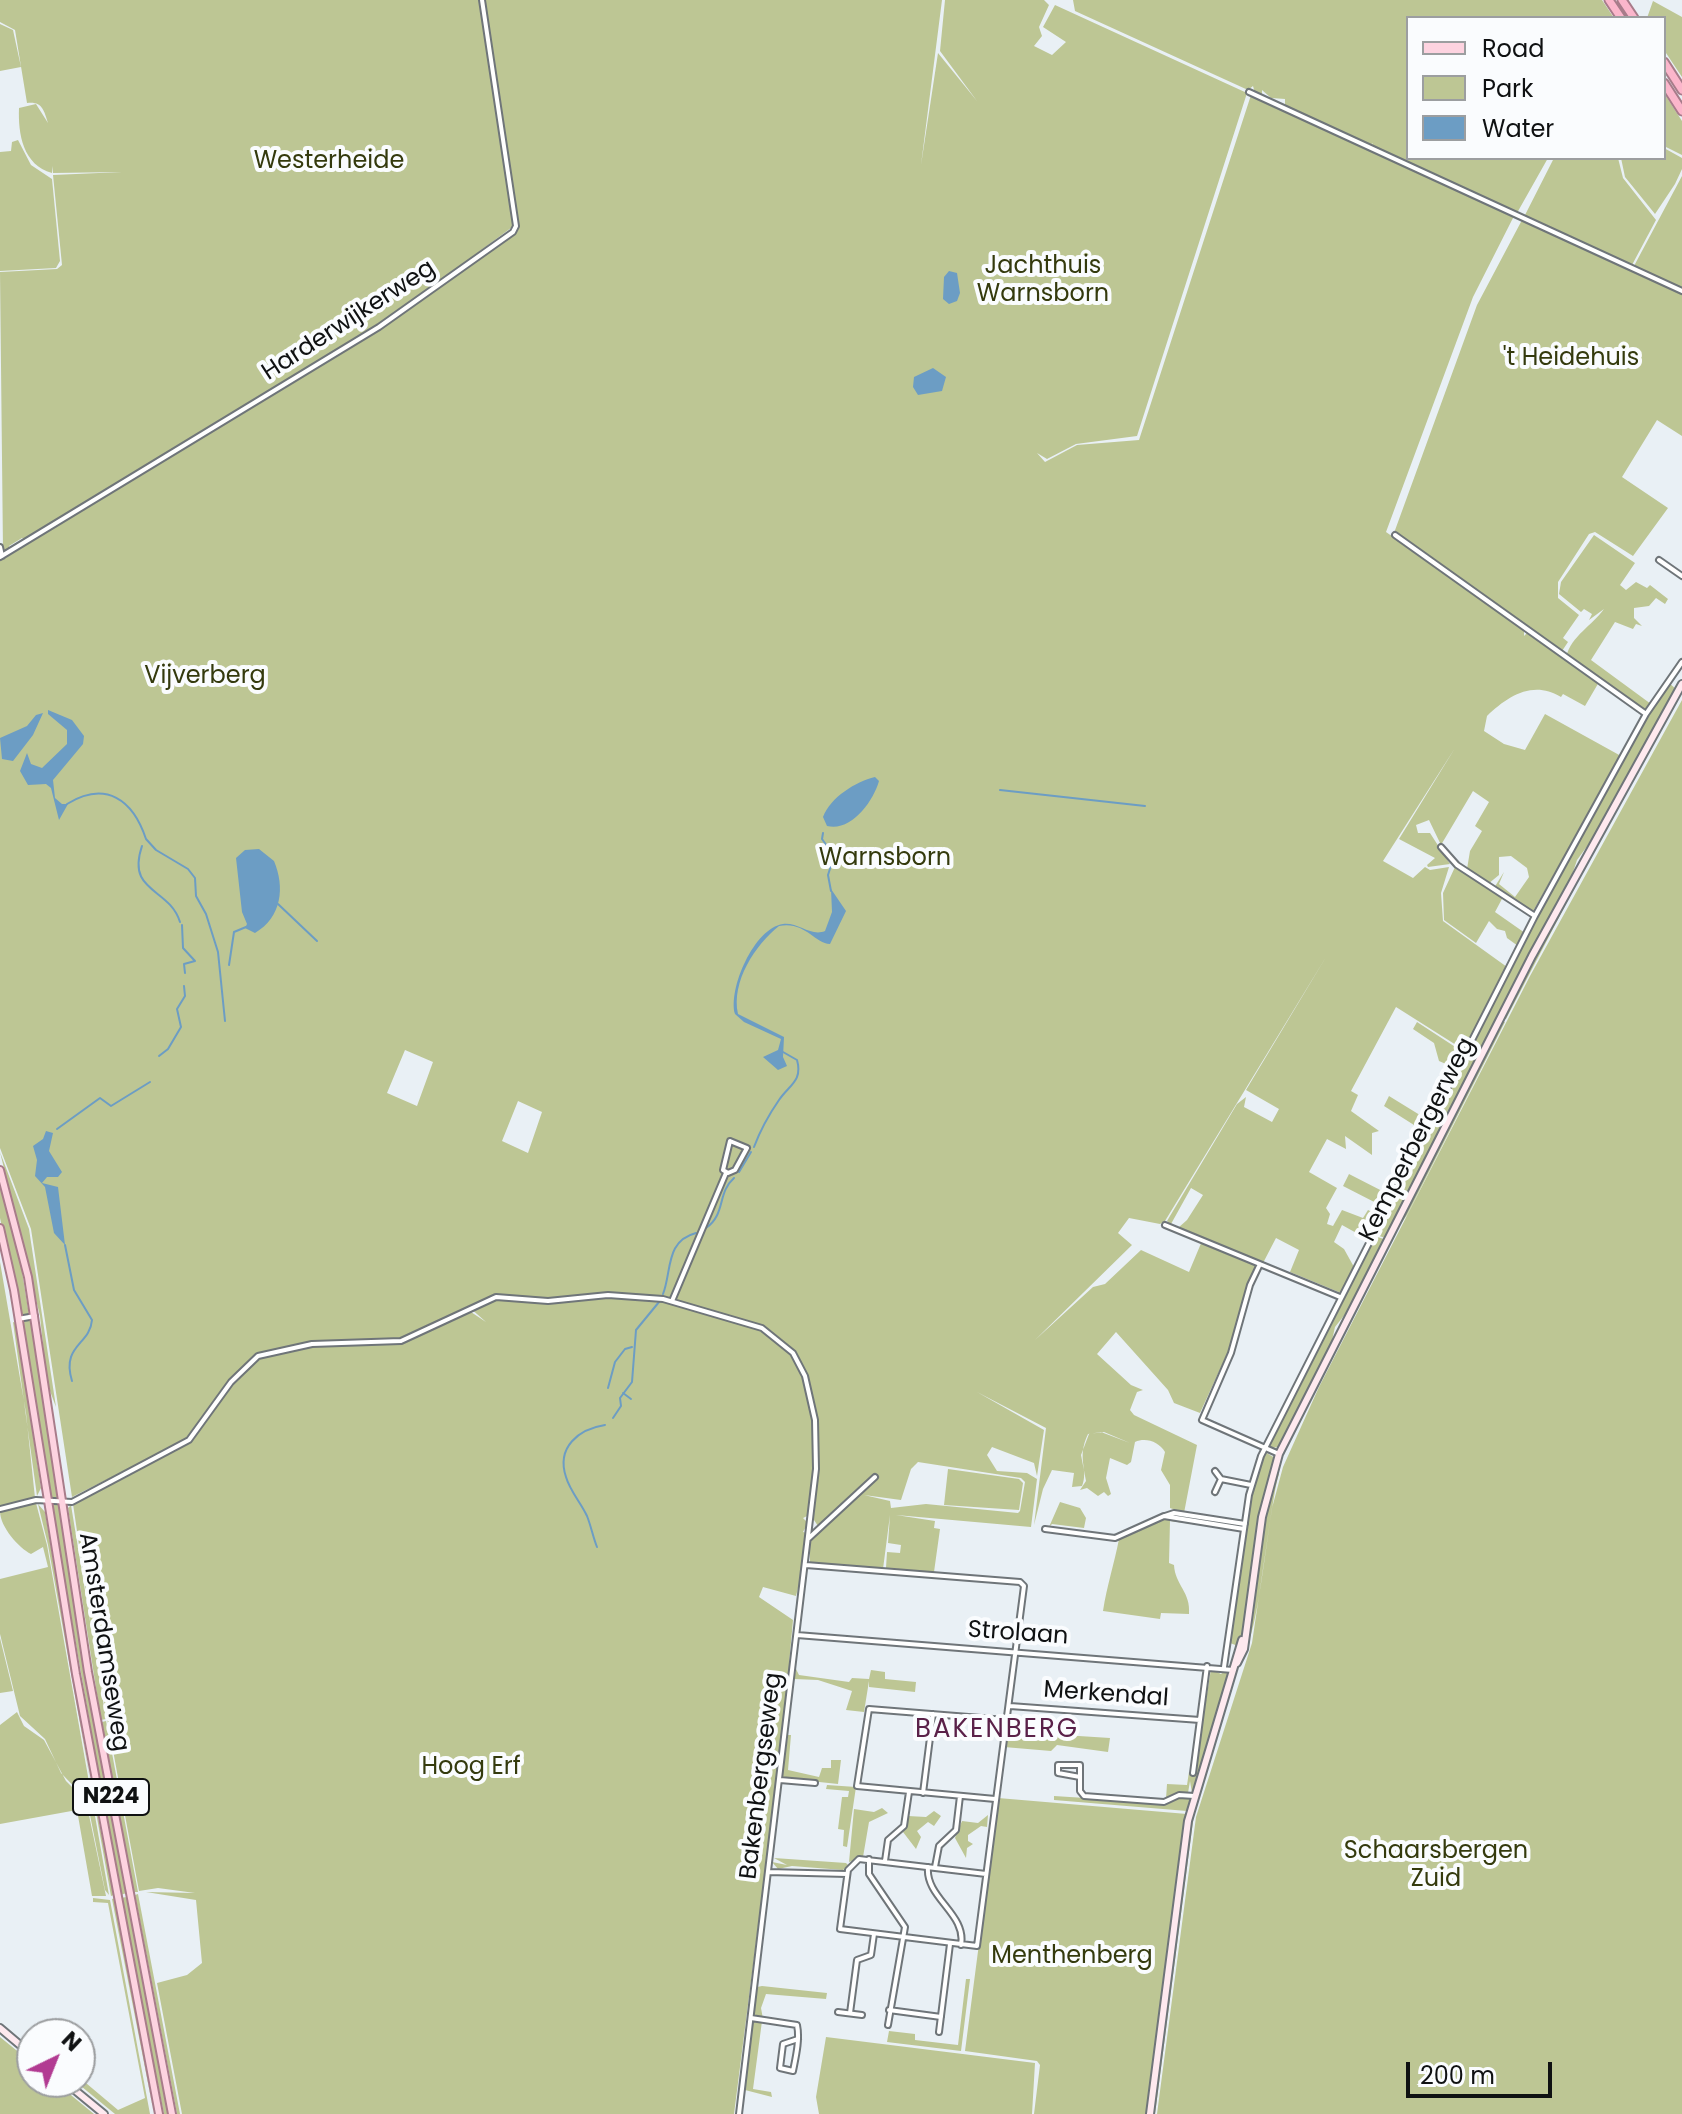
<!DOCTYPE html>
<html>
<head>
<meta charset="utf-8">
<style>
	body { margin:0 }
	#map { position:relative; width:1682px; height:2114px; overflow:hidden; background:#e9f0f5; font-family:Poppins,sans-serif }
	canvas { display:block }
	.legend { position:absolute; left:1406px; top:16px; width:260px; height:144px; box-sizing:border-box; background:#fafcfe; border:2px solid #9c9ea0; margin:0; padding:10px 14px; list-style:none; font-size:24px; color:#0f1112 }
	.legend li { display:flex; align-items:center; gap:16px; height:40px }
	.legend b { width:40px; border:2px solid #9c9ea0 }
	.north { position:absolute; left:16px; top:2018px; width:80px; height:80px; box-sizing:border-box; background:#fafcfe; border:2px solid #9c9ea0; border-radius:50%; rotate:43deg; font-size:22px; font-weight:700; line-height:32px; text-align:center; color:#0f1112 }
	.north::after { content:''; display:block; margin:auto; width:28px; height:36px; background:#b23b92; clip-path:polygon(50% 0,100% 100%,50% 72%,0 100%) }
	.scale { position:absolute; left:1406px; top:2062px; width:146px; height:36px; box-sizing:border-box; border:4px solid #0f1112; border-top:0; padding-left:10px; font-size:24px; line-height:28px; white-space:nowrap; color:#0f1112; -webkit-text-stroke:6px #fafcfe; paint-order:stroke }
</style>
</head>
<body>
<div id="map">
<canvas width="1682" height="2114"></canvas>
<ul class="legend">
<li><b style="height:10px;background:#fdd3e0"></b>Road</li>
<li><b style="height:22px;background:#bdc694"></b>Park</li>
<li><b style="height:22px;background:#6c9dc4"></b>Water</li>
</ul>
<div class="north">N</div>
<div class="scale">200 m</div>
</div>
<script>
const g = document.querySelector('canvas').getContext('2d');
g.lineJoin = 'round';
function fillPath(path, color) { g.fillStyle = color; g.fill(path, 'evenodd'); }
function strokePath(path, color, width, dash) { g.strokeStyle = color; g.lineWidth = width; g.lineCap = dash ? 'butt' : 'round'; g.setLineDash(dash || []); g.stroke(path); }
function drawText(font, color, halo, rows, align = 'center') {
  g.font = font + ' Poppins,sans-serif'; g.lineWidth = 8; g.setLineDash([]); g.textBaseline = 'middle'; g.strokeStyle = halo; g.fillStyle = color; for (const [text, x, y, turn = 0] of rows) {
    g.save(); g.translate(x, y); g.rotate((+turn || 0) * Math.PI / 180); g.textAlign = isNaN(turn) ? turn : align; if (halo) g.strokeText(text, 0, 0); g.fillText(text, 0, 0); g.restore();
  }
}
fillPath(new Path2D(`
	M0,0H480L515,225L379,326L25,540L22,538L9,546L10,550L3,551L0,272L57,269L62,265L53,175L122,172L53,173V166L52,173C23,165 18,134 19,108L36,104L48,123C44,110 42,101 27,103L15,30L0,22Z
	M483,0H942L921,165L938,53L977,101L940,51L945,0H1044L1049,5L1039,27L1042,36L1034,46L1052,55L1066,42L1043,27L1055,5L1247,93L1137,436L1076,444L1047,459L1037,453L1045,462L1077,445L1139,440L1251,95L1515,214L1473,297L1386,532L1524,629V636L1528,632L1599,682L1585,706L1563,694L1561,697C1533,680 1508,696 1487,716L1484,731L1504,744L1525,750L1545,714L1621,756L1532,913L1494,888L1504,872L1499,884L1515,897L1529,877L1527,868L1511,856L1499,857V875L1488,884L1467,869L1470,851L1482,831L1475,826L1489,802L1473,791L1441,845L1429,820L1416,825L1418,833H1430L1450,864L1428,867L1427,865L1435,858L1399,839L1455,748L1383,861L1413,878L1425,867L1430,870L1449,867L1441,893L1443,921L1507,967L1464,1050L1396,1007L1351,1091L1358,1095L1351,1111L1379,1131L1372,1133V1155L1345,1136L1346,1149L1327,1139L1309,1172L1337,1188L1326,1208L1330,1214L1327,1224L1333,1226L1342,1210L1363,1218L1368,1210L1380,1216L1370,1235H1360L1342,1225L1334,1242L1344,1249L1354,1267L1341,1293L1290,1272L1299,1250L1276,1238L1263,1263L1178,1228L1187,1220L1203,1195L1191,1188L1171,1224L1167,1221L1237,1104L1246,1097L1244,1107L1272,1122L1279,1109L1246,1090L1326,957L1165,1221L1160,1224L1129,1218L1118,1233L1132,1245L1035,1340L1093,1287L1105,1284L1141,1250L1189,1272L1202,1241L1256,1264L1232,1343L1200,1413L1174,1403L1168,1390L1116,1332L1097,1354L1131,1385L1143,1390L1137,1392L1130,1410L1134,1415L1197,1445L1184,1513L1170,1508V1485L1161,1470L1165,1452C1159,1442 1146,1437 1135,1442L1131,1462L1127,1465L1110,1458L1106,1478L1111,1494L1108,1496L1104,1492L1098,1496L1087,1488L1080,1490L1086,1481L1081,1455L1089,1434L1101,1432L1130,1443L1104,1432L1088,1434C1076,1459 1089,1469 1082,1486L1072,1487L1074,1473L1052,1470L1043,1489L1034,1525L1046,1428L977,1392L1044,1430L1037,1476L1034,1463L992,1447L987,1455L997,1471L1027,1473L1037,1479L1031,1527L896,1515L935,1521L934,1528L940,1529L934,1572L886,1568L887,1552L900,1553L901,1545L888,1543L890,1515L883,1569L810,1564V1540L820,1529L812,1517L818,1451L815,1450L809,1515L803,1518L808,1523L803,1532L807,1533L797,1616L795,1617L798,1588L796,1596L763,1587L759,1597L793,1620L789,1664L796,1631L790,1673L787,1674L789,1683L734,2114H182L157,1983L187,1975L202,1963L196,1900L146,1892L195,1893L158,1888L139,1891L95,1653L73,1504L194,1439L232,1382L258,1357L328,1344L401,1342L468,1310L486,1322L469,1307L400,1341L312,1343L258,1355L230,1381L192,1437L72,1497L31,1229L0,1148V559L380,328L514,233L518,225ZM405,1050L433,1062L417,1106L387,1093ZM518,1101L542,1112L528,1153L502,1141ZM918,1462L1021,1478L1025,1482L1020,1511L1018,1513L926,1504L891,1508L890,1501L864,1495L901,1500L911,1469Z
	M1073,0H1602L1614,18H1408V158H1548L1517,213L1371,147L1373,143L1369,146L1285,106V99L1271,98L1262,90V96L1255,93L1253,86L1248,90L1075,11Z
	M1653,1L1682,17V77L1664,50V18H1647Z
	M0,24L13,30L21,67L0,71Z
	M1664,93L1682,121V155L1664,146Z
	M18,140L31,165L52,179L60,261L56,268L0,271V152L11,151L12,142Z
	M1664,148L1682,158V169L1675,184L1655,214L1625,177L1621,158H1664Z
	M1554,158H1618L1623,178L1656,220L1632,265L1524,217Z
	M1682,176V290L1634,266Z
	M1522,220L1682,292V436L1657,420L1622,477L1668,508L1633,556L1595,532L1589,534L1558,582V598L1579,615L1563,638L1568,642L1562,651L1394,533L1477,305Z
	M1594,535L1635,563L1620,585L1626,590L1636,582L1647,588L1650,585L1668,599L1665,604L1656,598L1649,606L1634,608V618L1642,626L1636,624L1633,629L1615,622L1591,660L1651,704L1646,711L1566,657C1572,635 1592,626 1604,609L1589,620L1592,614L1584,609L1581,612L1559,594L1561,582Z
	M1669,683L1676,689L1591,841L1577,860L1571,878L1385,1238L1374,1234L1537,916L1648,716Z
	M1682,700V2114H1157L1196,1817L1252,1643L1272,1508L1283,1467L1319,1387L1530,976Z
	M1591,856L1506,1019L1503,1018L1580,871Z
	M1455,867L1503,897L1495,912L1525,933L1518,946L1507,938L1505,931L1497,929L1489,921L1476,943L1444,920L1443,893Z
	M1502,1021L1505,1022L1407,1215L1390,1240Z
	M1417,1022L1463,1052L1455,1068L1439,1061L1434,1043L1413,1029Z
	M1389,1096L1428,1120L1425,1126L1414,1125L1384,1106Z
	M0,1152L29,1229L56,1407L47,1383L40,1316Z
	M1349,1174L1390,1195L1384,1207L1343,1186Z
	M0,1179L17,1240L29,1315H21L0,1218Z
	M1374,1236L1384,1239L1350,1308L1335,1327L1331,1345L1279,1447L1271,1448L1269,1443Z
	M0,1262L26,1413L35,1498L0,1507Z
	M32,1320L59,1499H50L22,1322Z
	M13,1322L16,1323L41,1488L37,1496Z
	M1265,1452L1275,1458C1253,1519 1259,1585 1238,1646L1230,1643L1250,1495Z
	M948,1469L1019,1479L1023,1483L1019,1510L944,1505Z
	M1275,1473L1279,1474C1269,1506 1259,1634 1245,1648L1266,1506Z
	M51,1502H59L85,1672L127,1893L120,1895Z
	M1060,1502L1080,1508L1086,1518L1084,1528L1052,1524L1049,1527Z
	M36,1503L47,1545L109,1895L105,1890L87,1800L61,1773L45,1739L20,1716L0,1634V1579L48,1567L43,1547L31,1554C19,1548 0,1527 0,1511Z
	M38,1504L45,1512L90,1778L114,1895L111,1896L48,1545Z
	M71,1505L106,1719L101,1720L68,1508Z
	M1165,1518L1242,1531L1170,1521L1169,1563L1174,1565C1175,1585 1191,1592 1189,1614L1161,1613L1160,1619L1103,1611C1107,1585 1114,1565 1119,1539Z
	M0,1638L13,1691L0,1693Z
	M796,1669L799,1675L849,1682L852,1678L869,1679L871,1670L885,1672V1679L916,1682L915,1692L869,1687V1681L864,1712L846,1710L852,1691L818,1680L794,1679Z
	M1211,1669L1221,1674L1226,1670L1230,1677L1192,1793L1190,1781L1188,1793L1166,1799L1167,1784L1187,1785L1189,1772L1194,1775Z
	M17,1712L24,1726L44,1740L66,1781L86,1801L106,1896H92L77,1810L0,1824V1725Z
	M106,1721L138,1892H134L102,1722Z
	M1016,1732L1110,1738L1108,1752L1057,1745L1051,1751L1004,1747L1006,1738H1015Z
	M788,1735H791L788,1770L819,1777L822,1768H831V1760H841L838,1784L782,1778Z
	M827,1785L856,1787L847,1847L843,1846L844,1830L838,1829L842,1797H848L849,1791L826,1789Z
	M1054,1796L1164,1803L1176,1797L1190,1799L1187,1811L1054,1800Z
	M998,1798L1187,1814L1148,2114H1034L1040,2065L1037,2061L965,2051Z
	M1196,1798L1155,2114H1153L1190,1823Z
	M882,1808L888,1813L869,1822L863,1857L849,1862L854,1809L874,1812Z
	M934,1811L941,1816L934,1826L928,1822L917,1831L921,1837L916,1849L903,1832L908,1816L926,1817Z
	M988,1815L987,1827L981,1826L968,1835V1841L973,1844L967,1848L966,1858L955,1838L962,1821L978,1823Z
	M774,1858L846,1863L848,1865L843,1870L792,1866L778,1869L772,1862L787,1865Z
	M138,1894L180,2114H177L135,1895Z
	M127,1897L169,2114H164L120,1898Z
	M93,1898L110,1900L150,2114H115L76,2082L80,2078L118,2110L145,2098L108,1903L93,1902Z
	M115,1898L154,2114L112,1899Z
	M966,1979H970L961,2051L887,2042L889,2031L915,2034V2040L958,2045Z
	M762,1986L827,1993L826,1999L766,1994L761,2008L763,2019L754,2016L757,1987Z
	M753,2021H762L753,2089L771,2092L772,2097L745,2090Z
	M0,2037L32,2063V2082H55L94,2114H0Z
	M826,2037L1035,2063L1032,2114H819L816,2097Z`), '#bdc694');
fillPath(new Path2D(`
	M949,271L957,273L960,293L957,301L949,304L943,299L944,277Z
	M933,368L946,377L942,391L918,395L913,387L914,377Z
	M48,710L72,720L84,736L83,744L53,780L55,798L62,804H68L59,820L51,788L46,784L28,785L20,771L27,753L31,764L42,768L67,744V730L48,714Z
	M43,713L33,735L13,761L2,759L0,738L27,726L36,715Z
	M875,777L879,781C873,802 851,832 827,826L823,817C831,797 855,782 875,777Z
	M259,849L274,861C285,887 282,917 255,933L245,928L247,924L242,912L236,858L245,850Z
	M831,889L846,911L830,944C814,943 805,921 779,926C755,945 731,982 738,1014L784,1037L783,1057L787,1066L778,1070L763,1057L778,1050L781,1039L744,1022L735,1014C728,989 754,928 783,924C798,922 811,937 825,931L832,912Z
	M46,1131L53,1133L49,1151L62,1172L58,1177H47L42,1183L58,1187L65,1245L54,1233L45,1187L35,1176L37,1160L33,1146L43,1139Z`), '#6c9dc4');
strokePath(new Path2D(`
	M1000,790L1145,806
	M67,804C106,780 133,800 146,839
	M823,833L822,839L834,856L828,875L831,891
	M146,839L156,850L188,869L195,878L196,896L206,914L218,952L225,1021
	M142,846C126,893 169,887 180,922
	M278,904L317,941
	M182,925L183,948L195,961L184,964L185,973
	M229,965L234,932L246,927
	M159,1056L168,1049L181,1027L177,1009L185,996L184,986
	M57,1129L100,1098L111,1106L150,1082
	M754,1147C760,1131 770,1113 779,1100C789,1085 803,1081 797,1060L783,1052
	M739,1172L751,1152
	M706,1228C726,1214 717,1193 734,1178
	M65,1245L74,1290L92,1320C90,1345 61,1345 72,1381
	M663,1294C672,1271 665,1241 696,1233
	M608,1388L615,1362L625,1349L632,1347
	M623,1393L631,1399
	M613,1418L621,1406L620,1398L632,1382L636,1330L659,1302
	M597,1547C593,1537 591,1526 587,1516C581,1503 570,1491 566,1477C556,1447 579,1429 605,1425`), '#6c9dc4', 2);
const minor = new Path2D(`
	M1249,92L1682,291
	M1395,535L1646,714
	M0,547L2,556
	M0,557L379,327L513,232L516,226L482,0
	M1659,560L1682,576
	M1441,847L1457,865L1535,916
	M730,1141L747,1148L735,1170L728,1173L723,1170Z
	M1165,1225L1340,1297
	M1260,1264L1250,1285L1231,1353L1202,1420L1279,1454
	M672,1301L726,1173
	M18,1319L35,1316
	M1215,1471L1221,1479L1251,1485
	M1215,1492L1221,1479
	M0,1509L36,1500L72,1502L189,1440L231,1382L258,1356L312,1344L401,1341L496,1297L548,1301L608,1295L663,1299L762,1328L793,1353L805,1376L815,1420L816,1469L739,2114
	M1165,1516L1174,1513L1245,1524
	M1045,1529L1115,1538L1164,1516L1244,1529
	M809,1538L875,1477
	M806,1565L1020,1582L1024,1586L977,1946L840,1929L848,1870L859,1859L986,1874
	M797,1635L1233,1670
	M1224,1667L1249,1495L1261,1456L1535,916L1646,714L1682,662
	M1010,1706L1200,1720
	M1193,1773L1207,1666
	M1080,1777L1058,1773V1765H1080V1791L1084,1796L1164,1802L1179,1795L1194,1796
	M780,1780L815,1783
	M923,1793L933,1714
	M995,1799L857,1786L869,1709L1006,1720
	M869,1859V1874L905,1927L888,2025
	M885,1861L888,1840L904,1826L909,1792
	M928,1867C925,1898 967,1914 961,1945
	M935,1867L939,1846L956,1830L960,1796
	M768,1872L847,1874
	M889,2010L941,2017
	M838,2012L862,2015
	M850,2013L857,1960L871,1955L874,1934
	M751,2018L797,2025C800,2039 796,2056 793,2071L780,2068L783,2044L798,2039
	M939,2032L950,1944`);
const secondary = new Path2D(`
	M1237,1663L1244,1649L1262,1517L1279,1454L1532,956L1682,684
	M0,2028L32,2055
	M65,2082L104,2114
	M1150,2114L1188,1821L1242,1640`);
const primary = new Path2D(`
	M0,1170L28,1277L88,1672L172,2114
	M0,1228L14,1290L76,1674L159,2114`);
const motorway = new Path2D(`
	M1609,0L1621,18
	M1622,0L1634,18
	M1664,62L1682,90
	M1664,83L1682,111`);
strokePath(minor, '#6f7579', 8);
strokePath(secondary, '#6f7579', 10);
strokePath(primary, '#a87c8a', 10);
strokePath(motorway, '#a87c8a', 11);
strokePath(minor, '#fff', 4);
strokePath(secondary, '#fee9ef', 6);
strokePath(primary, '#fdd3e0', 6);
strokePath(motorway, '#fbb6cb', 7);
for (const [x, y, w] of [
	[111,1797,76]
]) { const box = new Path2D(); box.roundRect(x - w / 2, y - 18, w, 36, 6); g.fillStyle = '#fafcfe'; g.fill(box); strokePath(box, '#0f1112', 2); }
drawText('bold 22px', '#0f1112', null, [
	["N224",111,1797]
]);
drawText('24px', '#343a0d', '#fafcfe', [
	["Westerheide",329,162],
	["Jachthuis",1043,267],
	["Warnsborn",1043,295],
	["'t Heidehuis",1571,359],
	["Vijverberg",205,677],
	["Warnsborn",885,859],
	["Hoog Erf",471,1768],
	["Schaarsbergen",1436,1852],
	["Zuid",1436,1880],
	["Menthenberg",1072,1957]
]);
drawText('24px', '#0f1112', '#fafcfe', [
	["Harderwijkerweg",349,321,-33],
	["Kemperbergerweg",1418,1140,-63],
	["Strolaan",1018,1634,4],
	["Amsterdamseweg",103,1642,81],
	["Merkendal",1106,1695,4],
	["Bakenbergseweg",762,1776,-83]
]);
g.letterSpacing = '2px';
drawText('26px', '#5a2149', '#fafcfe', [
	["BAKENBERG",997,1730]
]);
g.letterSpacing = '0px';
</script>
</body>
</html>
